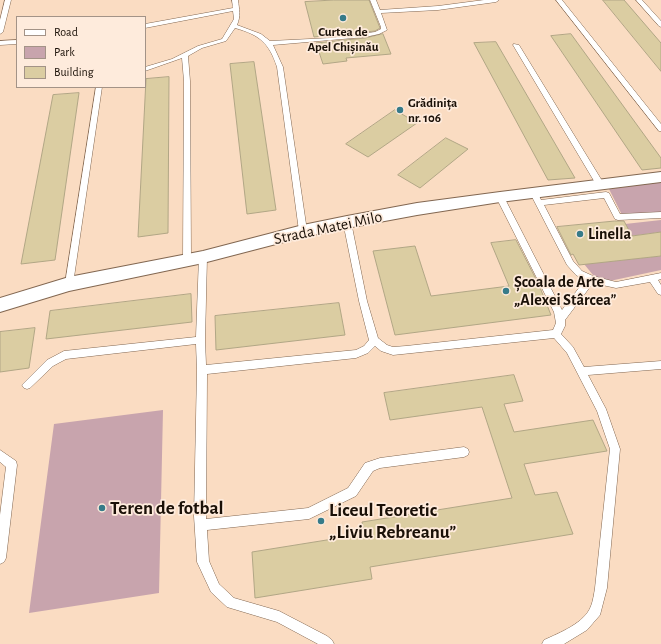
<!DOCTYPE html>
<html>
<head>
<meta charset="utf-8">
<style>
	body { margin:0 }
	#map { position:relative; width:661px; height:644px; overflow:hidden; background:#fadcc2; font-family:"Alegreya Sans",sans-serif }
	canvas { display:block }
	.legend { position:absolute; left:16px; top:16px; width:130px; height:72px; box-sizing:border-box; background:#feebdc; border:1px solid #a39387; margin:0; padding:5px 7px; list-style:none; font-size:12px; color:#1a1007 }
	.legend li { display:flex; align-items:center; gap:8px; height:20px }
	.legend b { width:20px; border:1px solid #a39387 }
</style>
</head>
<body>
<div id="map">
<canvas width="661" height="644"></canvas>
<ul class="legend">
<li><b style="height:5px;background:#fff"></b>Road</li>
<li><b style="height:11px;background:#c8a4ad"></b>Park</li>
<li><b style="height:11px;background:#dbcda2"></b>Building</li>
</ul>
</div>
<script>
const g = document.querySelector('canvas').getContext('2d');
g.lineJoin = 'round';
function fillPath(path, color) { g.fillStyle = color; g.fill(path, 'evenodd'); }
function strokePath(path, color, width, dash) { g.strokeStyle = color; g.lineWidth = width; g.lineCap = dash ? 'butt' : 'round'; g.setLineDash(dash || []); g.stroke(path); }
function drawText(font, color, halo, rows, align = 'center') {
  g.font = font + ' "Alegreya Sans",sans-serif'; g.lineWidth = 3.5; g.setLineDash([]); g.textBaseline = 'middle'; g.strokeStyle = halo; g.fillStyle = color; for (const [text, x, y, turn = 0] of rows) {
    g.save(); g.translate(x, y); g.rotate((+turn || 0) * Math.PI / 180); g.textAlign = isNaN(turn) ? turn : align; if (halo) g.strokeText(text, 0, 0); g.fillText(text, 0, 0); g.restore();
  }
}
fillPath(new Path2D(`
	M661,182V212L622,215L609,189Z
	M661,220V232L624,237L616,225Z
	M661,256V270L605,282L593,275L584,264Z
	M163,410L159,593L29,613L54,424Z`), '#c8a4ad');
const building = new Path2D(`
	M334,0H369L380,28L375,31L314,37L305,2Z
	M603,0H624L661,43V71Z
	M383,34L391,54L346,58L347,61L323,64L316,43L365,38Z
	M571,34L661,158V168L642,170L551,36Z
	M496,42L575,178L548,180L474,43Z
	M254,62L276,210L247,214L230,64Z
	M169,77L168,233L138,237L146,79Z
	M79,93L55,260L21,264L53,95Z
	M395,110L417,123L368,157L346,144Z
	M446,138L468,149L420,188L398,175Z
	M615,221H624L632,236L661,232V256L579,265L573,254L571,255L557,227Z
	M516,240L539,285L551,315L395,335L373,251L415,246L431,296L509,286L491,243Z
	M191,294L192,322L46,339L50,311Z
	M339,303L345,335L216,350L215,316Z
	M35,328L29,368L0,372V332Z
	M514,375L523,401L504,404L514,432L593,420L607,451L524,464L535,495L557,492L573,534L370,567L372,579L255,598L252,552L364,534L362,522L512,498L482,407L390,420L384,393Z`);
fillPath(building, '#dbcda2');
strokePath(building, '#b1a685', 1);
const service = new Path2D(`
	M5,0H11L3,32L0,34V20Z
	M232,0H238C239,9 241,16 237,25L261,34L270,41L330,38L375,32L381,29V27L370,0H376L380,10L438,6L484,0H499L496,2L438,10L381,13L387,30L379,34L365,37L273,45L283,67L307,231L303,234L299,231L277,67C269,43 260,35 235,28L226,41L202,48L188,56L190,81L191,260L187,263L183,260L184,81L182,58L145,71V67L172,59L198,46L222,39L234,19L233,11L145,28V24L233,8Z
	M556,0H562L661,124V131H659Z
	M636,0H642L661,21V27L659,26Z
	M17,40V44L0,45V41Z
	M514,44L519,45L604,184L603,186H597L513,45Z
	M96,87H102L73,284L69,287L65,284Z
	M534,190L537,191L541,200L606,192L609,193L620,214L661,212V218L618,220L615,219L604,198L544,205L573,261L582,271L593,276L616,282L661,273V279L658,280L661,285V295L658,294L650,282L616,288L593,283L565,320V326L561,334L573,347L584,367L661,361V369L588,375L606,409L620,449L607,588L600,615L587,630L564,644H542L544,640C559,633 585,623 591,606C593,601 594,594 595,588L610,449L597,411L567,353L554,338L393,355L381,351L375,346L368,353L356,358L207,374L206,519L308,508L348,488L365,463L380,458L464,447L468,449L469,452L468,455L464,457L380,468L373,471L356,496L309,519L207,530L209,561L219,584L234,598L279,611L327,636L332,640L334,644H318L277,622L227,607L211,592L197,562L194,516L197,370L196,344L66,359L53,366L30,388L27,389L24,388L22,385L47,360L64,351L196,337L199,257L203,254L207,257L205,340L206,365L356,350L364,346L369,340L359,301L343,222L347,219L351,222L367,301L378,338L387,345L393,347L406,346L553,330L556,323L554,312L496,197L497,195H503L504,197L562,310L585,280L576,275L567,265L530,193Z
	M0,450L16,461L17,465L6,558L4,562L0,564V515L6,467L0,462Z`);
const minor = new Path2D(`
	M661,172V182L500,202L417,215L347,228L303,237L203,263L69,291L0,312V298L69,277L203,251L303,225L347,216L417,203L500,192Z`);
strokePath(service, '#826751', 1);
strokePath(minor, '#826751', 2);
fillPath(service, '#fff');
fillPath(minor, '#fff');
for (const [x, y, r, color] of [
	[343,18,4,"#367b89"],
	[400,110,4,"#367b89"],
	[580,234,4,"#367b89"],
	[506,291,4,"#367b89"],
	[102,508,4,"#367b89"],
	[321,521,4,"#367b89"]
]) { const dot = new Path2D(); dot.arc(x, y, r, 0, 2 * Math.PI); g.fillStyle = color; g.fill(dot); strokePath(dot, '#feebdc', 1.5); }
drawText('bold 13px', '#1a1007', '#feebdc', [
	["Curtea de",343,32],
	["Apel Chișinău",343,47],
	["Grădinița",408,103,"left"],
	["nr. 106",408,118,"left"]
]);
drawText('16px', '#1a1007', '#feebdc', [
	["Strada Matei Milo",328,228,-12]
]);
drawText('bold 16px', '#1a1007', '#feebdc', [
	["Linella",588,234],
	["Școala de Arte",514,282],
	["„Alexei Stârcea”",514,300]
], 'left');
drawText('bold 19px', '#1a1007', '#feebdc', [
	["Teren de fotbal",110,508],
	["Liceul Teoretic",329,510],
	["„Liviu Rebreanu”",329,532]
], 'left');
</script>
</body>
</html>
